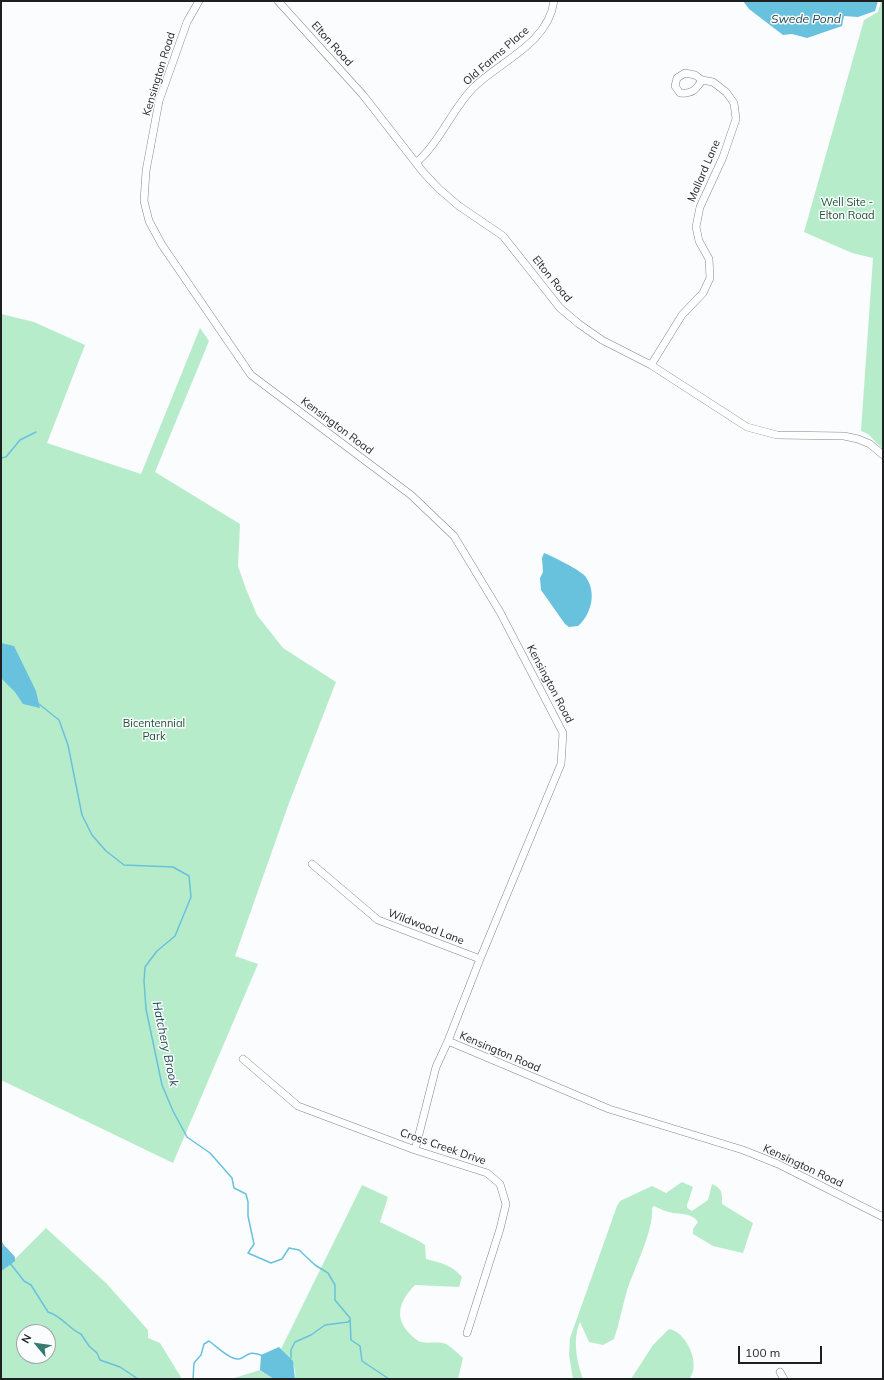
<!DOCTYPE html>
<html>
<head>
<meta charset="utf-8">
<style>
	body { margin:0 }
	#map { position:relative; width:884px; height:1380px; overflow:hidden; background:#fafcfe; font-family:Mulish,sans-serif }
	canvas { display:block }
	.frame { position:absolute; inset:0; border:2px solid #1d1f21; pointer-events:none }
	.north { position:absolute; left:16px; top:1324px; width:40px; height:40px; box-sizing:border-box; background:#fafcfe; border:1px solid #a2a4a6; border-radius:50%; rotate:299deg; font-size:11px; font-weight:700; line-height:16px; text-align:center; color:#1d1f21 }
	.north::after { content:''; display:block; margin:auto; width:14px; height:18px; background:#347b72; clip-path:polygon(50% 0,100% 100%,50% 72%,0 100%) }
	.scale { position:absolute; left:738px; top:1346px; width:84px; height:18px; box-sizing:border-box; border:2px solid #1d1f21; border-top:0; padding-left:5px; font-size:12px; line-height:14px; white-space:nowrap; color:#1d1f21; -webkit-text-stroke:3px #fafcfe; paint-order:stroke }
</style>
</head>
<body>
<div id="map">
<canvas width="884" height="1380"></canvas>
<div class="frame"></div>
<div class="north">N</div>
<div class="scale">100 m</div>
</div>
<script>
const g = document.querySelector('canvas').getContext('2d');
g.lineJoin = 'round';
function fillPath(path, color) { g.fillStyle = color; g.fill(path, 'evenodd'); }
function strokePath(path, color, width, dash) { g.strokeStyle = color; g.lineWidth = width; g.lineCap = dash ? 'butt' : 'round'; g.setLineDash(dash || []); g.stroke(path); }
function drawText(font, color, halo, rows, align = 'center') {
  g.font = font + ' Mulish,sans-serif'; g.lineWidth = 3; g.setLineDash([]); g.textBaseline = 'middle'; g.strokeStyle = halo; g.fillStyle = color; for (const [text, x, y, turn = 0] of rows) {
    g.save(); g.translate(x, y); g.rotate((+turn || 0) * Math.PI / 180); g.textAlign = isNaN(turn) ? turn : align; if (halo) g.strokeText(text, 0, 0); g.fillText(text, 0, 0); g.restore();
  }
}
fillPath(new Path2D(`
	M881,1H883V449L868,434L861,431L873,258L852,253L804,232L864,20L878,12Z
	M1,314L34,322L85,345L47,443L141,474L200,328L209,341L155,472L240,524L238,566L246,589L257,615L283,648L336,682L289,803L235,956L258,964L173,1163L1,1080Z
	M682,1182L693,1187L687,1205V1208L692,1211L708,1200L712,1184C723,1189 722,1193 722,1204L753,1223L743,1253L713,1246L693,1234V1229L698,1222C691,1212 680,1215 669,1212C664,1211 659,1208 654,1206L652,1208C654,1231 633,1270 626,1294C622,1309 619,1324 614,1339L603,1345L589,1342L580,1322C572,1340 577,1362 583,1379H573L569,1355L570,1338L617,1206L620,1201L652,1186L666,1193Z
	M362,1185L388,1197L380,1222L419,1241L425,1245L426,1259C441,1263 452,1265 462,1277L459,1287L415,1285C401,1299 393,1316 409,1333C412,1336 417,1341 421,1342C429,1344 438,1341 446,1344C452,1347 458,1354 463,1358L458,1379H295C297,1365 290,1359 281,1349Z
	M46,1228L106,1283L148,1330V1338L160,1343L182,1379H1V1269H5ZM24,1332H48V1356H24Z
	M669,1329C686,1331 702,1365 689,1379H631L653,1345Z
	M260,1370L274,1379H231Z`), '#b7ecca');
fillPath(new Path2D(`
	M743,1H878L875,11L858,17L844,16L842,26L807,38L792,34L783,35L749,9Z
	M544,553C552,556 580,570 585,576C597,591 592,614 578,626L569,627L565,624L541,590L540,578L543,572L542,558Z
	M1,643L14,646L36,691L40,708L23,704L15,692L1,678Z
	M3,1246L6,1247L15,1257V1261L3,1270L1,1269V1247Z
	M279,1347L293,1361L295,1379H274L260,1370L261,1355Z`), '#68c1dd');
strokePath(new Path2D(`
	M1,458L6,457L20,440L36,432
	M39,704L59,720L68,745L82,815L92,835L106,851L124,865L173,867L189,876L191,897L175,936L157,951L145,967L144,981L146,1009L162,1085L173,1111L187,1137L210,1153L232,1178L234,1188L246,1194L248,1202V1216L254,1244L248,1253L271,1263L282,1259L289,1248L299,1250L315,1265L328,1273L335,1285V1300L350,1318L351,1340L360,1346L362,1361L389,1379
	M1,1242L5,1248
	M10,1263L24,1281L31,1285L48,1312C62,1316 69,1329 81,1334L89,1346L97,1353L100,1360L120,1367L138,1379
	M291,1358V1350L295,1342L311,1335L325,1325L348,1322L350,1320
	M193,1379L194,1363L201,1355L204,1344L209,1341C216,1346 225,1355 233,1358C246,1363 244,1347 263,1356`), '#68c1dd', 1.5);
const minor = new Path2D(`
	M199,1L187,22L159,101L146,171L144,201L149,221L162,245L251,375L411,495L454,536L500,612L563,733L561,764L480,959L448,1041L609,1109L743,1150L778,1164L883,1217
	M278,1L363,95L423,172L439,189L459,206L503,236L560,308L579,324L602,340L651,365L747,427L777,435L844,436L858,439L870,444L883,455
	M416,163C440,142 451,111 473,88C500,61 548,44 554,1
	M651,365L682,315L703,293L710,278L709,259L699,241L696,227L700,207L723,157L736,119L734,103L726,92L713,82L702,80L695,75L685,73L677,78L675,86L680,93C692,94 696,90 702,80
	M312,864L378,920L480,959
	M243,1059L298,1106L415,1150L487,1173L500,1184L506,1204L500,1229L467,1333
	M415,1150L436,1067L448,1041
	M780,1372L784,1379`);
strokePath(minor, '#82888c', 8);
strokePath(minor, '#fff', 7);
drawText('11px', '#1d1f21', '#fafcfe', [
	["Elton Road",332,44,48],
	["Old Farms Place",496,56,-41],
	["Kensington Road",159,74,-73],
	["Mallard Lane",704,171,-67],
	["Elton Road",552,279,51],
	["Kensington Road",337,426,37],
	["Kensington Road",550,684,62],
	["Wildwood Lane",426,927,21],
	["Kensington Road",500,1052,23],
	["Cross Creek Drive",443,1147,19],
	["Kensington Road",803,1166,25]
]);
drawText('11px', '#1b5033', '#fafcfe', [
	["Well Site -",847,203],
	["Elton Road",847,216],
	["Bicentennial",154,724],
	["Park",154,737]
]);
drawText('italic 12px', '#224a56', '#fafcfe', [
	["Swede Pond",806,19],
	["Hatchery Brook",165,1044,78]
]);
</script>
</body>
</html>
